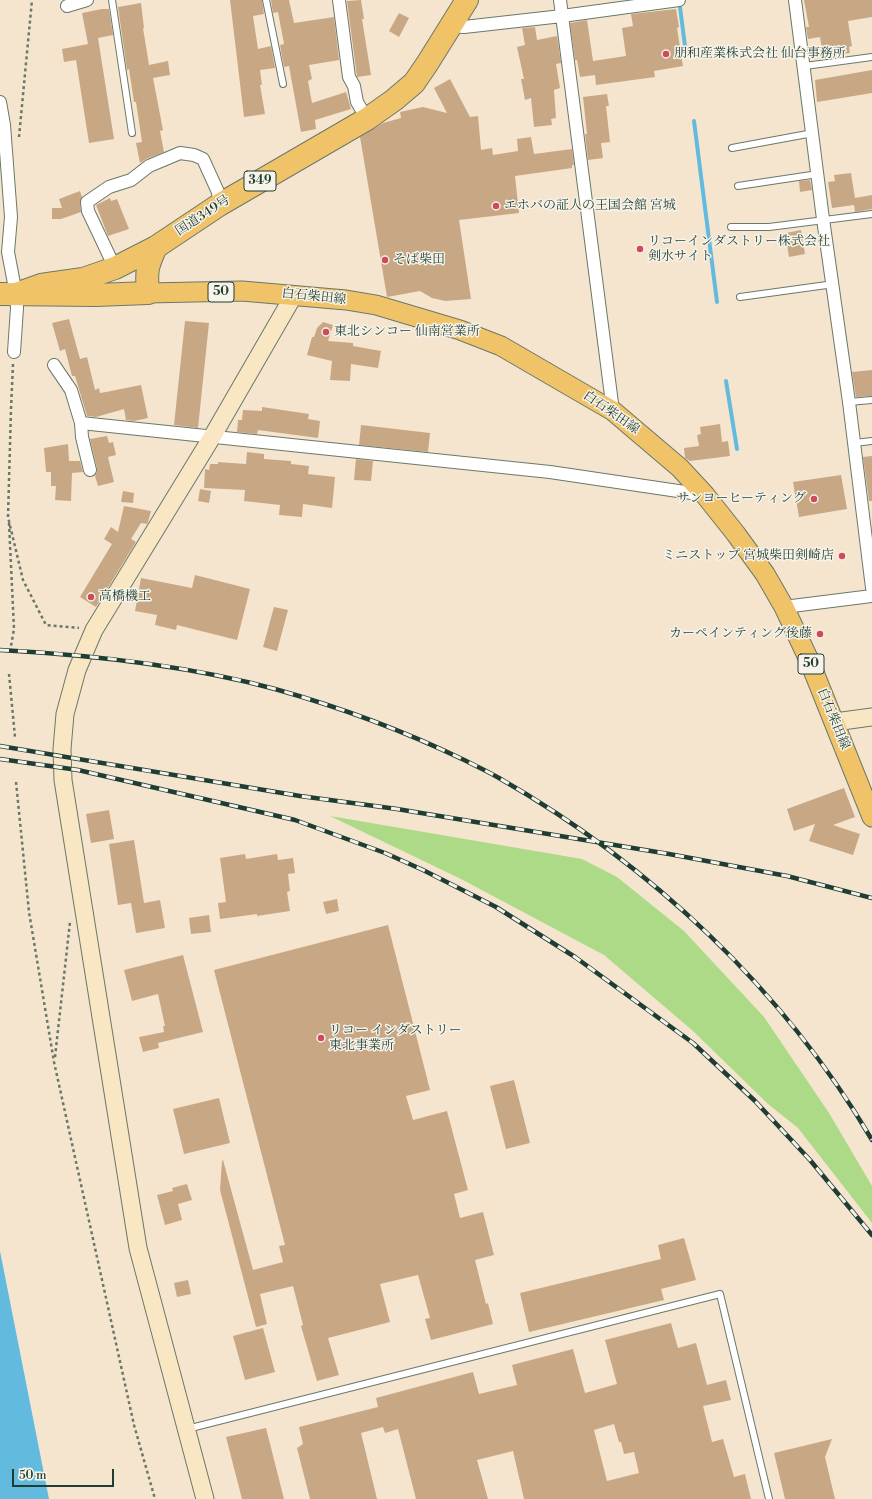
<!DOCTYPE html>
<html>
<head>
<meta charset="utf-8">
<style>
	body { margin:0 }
	#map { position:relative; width:872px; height:1499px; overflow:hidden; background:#f5e5cf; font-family:"Libre Bodoni",serif }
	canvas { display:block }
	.scale { position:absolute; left:12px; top:1469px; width:102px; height:18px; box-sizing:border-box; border:2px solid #1f3d34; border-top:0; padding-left:5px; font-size:12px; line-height:14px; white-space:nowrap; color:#1f3d34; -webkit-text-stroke:3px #f7f3e8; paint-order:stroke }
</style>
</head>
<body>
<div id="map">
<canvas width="872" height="1499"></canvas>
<div class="scale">50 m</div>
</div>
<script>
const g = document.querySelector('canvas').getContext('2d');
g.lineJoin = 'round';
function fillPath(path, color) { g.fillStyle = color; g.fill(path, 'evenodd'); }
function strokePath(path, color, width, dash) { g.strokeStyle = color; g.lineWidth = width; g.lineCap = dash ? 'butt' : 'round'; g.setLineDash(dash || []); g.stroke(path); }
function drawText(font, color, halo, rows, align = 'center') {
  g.font = font + ' "Libre Bodoni","Noto Serif JP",serif'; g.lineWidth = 3; g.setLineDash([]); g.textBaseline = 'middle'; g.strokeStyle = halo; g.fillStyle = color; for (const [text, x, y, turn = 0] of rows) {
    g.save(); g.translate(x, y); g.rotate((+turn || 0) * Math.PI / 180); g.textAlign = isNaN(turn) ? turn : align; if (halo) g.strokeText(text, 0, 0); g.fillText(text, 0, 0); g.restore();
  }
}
fillPath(new Path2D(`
	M330,816L582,859L617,877L684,931L764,1017L829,1113L872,1186V1223L798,1128L768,1104L693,1031L604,955L461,879Z`), '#acda86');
fillPath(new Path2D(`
	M0,1251L49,1499H0Z`), '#62bbdf');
strokePath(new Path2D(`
	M680,7L686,54
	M694,121L717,302
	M726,381L737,449`), '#62bbdf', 4);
fillPath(new Path2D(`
	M230,0H262L264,14L253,16L258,49L271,46L275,68L260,70L262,85H260L265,114L244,117Z
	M271,0H289L294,23L334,17L339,60L309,65L312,79L308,81L312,103L346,92L351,109L315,120L316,129L301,132L289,66L284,67L280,45L284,44L278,12L273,13Z
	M361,0L364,19H362L371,75L357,77L347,1Z
	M804,0H872V17L848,21L852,46L849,47L850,53L823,56L820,37L808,39L806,27H809Z
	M141,3L144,28H143L149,65L168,61L170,75L153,78L163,130L160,131L164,152L146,159L140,163L136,143L142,142L136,102H134L129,69L127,70L118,7Z
	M102,9H109L113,35L98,38L114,139L89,143L76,60L64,62L62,49L88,44L82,13Z
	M676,9L679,27L677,28L683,66L654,71L655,77L596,85L595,75L580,77L577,60H575L570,23L587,20L593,61L626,56L622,28L633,26L631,14Z
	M399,13L409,18L399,37L389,31Z
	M535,27L537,40L557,36L561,63L556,64L560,88L554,90L556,118L551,119L552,125L534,127L531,98L525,100L521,79H524L517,47L525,45L522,28Z
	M872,70V93L817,102L815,80Z
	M450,79L470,117L478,116L481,150L492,148L493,155L518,151L517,139L531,137L534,154L572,149L574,165H572V168L515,176L519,213L459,220L471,299L445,301L432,298L420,291L387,297L360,137L383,123L401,118L400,112L423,107L447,113L434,88Z
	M607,94L609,106H606L610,142L601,143L603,158L588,160L585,134H587L583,97Z
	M851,173L855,198L872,195V209L855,212L854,205L832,208L828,182L835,181L834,175Z
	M810,180L812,190L800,192L799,181Z
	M80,191L82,197L80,202L81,212L61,219H52V208H62L59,199Z
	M110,198L111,201L117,199L129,229L108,236L96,205Z
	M801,230L805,254L789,257L787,245L783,246L781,234Z
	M69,319L80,359L87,357L95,390L99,388L100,393L106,392L141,385L148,418L134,421L126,420L124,409L96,417L87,416L75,376H72L65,349L60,351L52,323Z
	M185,321L209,323L198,428L174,425Z
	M323,322L333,325L328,341L353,343V346L381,351L378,368L351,364L350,381L330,380L332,361L307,355L312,337H314L317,328Z
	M872,370V396L856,397L852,372Z
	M262,407L309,414L308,419L320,421L318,438L258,430L257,434L237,432L238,420H242L243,410L262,411Z
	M720,424L722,442L728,441L730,456L690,461L685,458L684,448L699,446L697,435L701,434L700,427Z
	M361,425L430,433L428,452L359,445Z
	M107,436L109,443L113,442L116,455L108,457L114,482L98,486L95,476L97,472V468L90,439Z
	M68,444L69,461H80L83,472L72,473L71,501L55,500L56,486H51V472H46L44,448Z
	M247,452L264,454V459L291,461V464L309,466L308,474L335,477L332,508L303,504L302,517L279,515L280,505L244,501L245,490L204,488L205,469L209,470L210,464H218V462L246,464Z
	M872,456V501H869L863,457Z
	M356,459L373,461L371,481L354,480Z
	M841,475L847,509L799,517L793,482Z
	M200,489L211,491L209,503L198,501Z
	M123,491L134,493L133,503L121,502Z
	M124,506L151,511L148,522L147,524L141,523L131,539L136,542L96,607L80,597L112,544L104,539L111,527L118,532Z
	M195,575L250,589L237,640L177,625L176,630L155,625L157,615L135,611L141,578L192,588Z
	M274,607L288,610L277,651L263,647Z
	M844,788L855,817L833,825L860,834L853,855L809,841L815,824L794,831L787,809Z
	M109,810L114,839L91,843L86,814Z
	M134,840L144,903L160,900L165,928L136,933L131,903L118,905L109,844Z
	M245,854L246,859L277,854L278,860L293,858L295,873L288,874L290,891L287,892L290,911L257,916V914L220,919L218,903L226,902L220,858Z
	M337,899L339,911L326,914L323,902Z
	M209,915L211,932L191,934L189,918Z
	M388,925L430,1090L406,1096L413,1120L447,1111L468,1190L454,1194L460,1218L483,1212L494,1255L475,1260L486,1304L488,1303L493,1324L431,1340L425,1319L430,1318L418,1275L380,1284L390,1322L328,1338L339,1375L317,1381L301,1326L303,1325L293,1286L260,1294L267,1324L256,1327L220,1190L222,1161L223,1160L253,1270L283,1262L279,1246L285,1245L214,970Z
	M183,955L203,1032L158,1043L159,1048L143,1052L139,1037L164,1032L163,1026H165L158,994L132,1001L124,970Z
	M514,1080L530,1143L506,1149L490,1086Z
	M219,1098L230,1143L184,1154L173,1109Z
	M187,1184L192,1200L178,1204L182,1220L165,1225L157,1195L173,1191L172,1188Z
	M684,1238L696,1280L661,1289L664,1300L529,1332L520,1293L661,1259L658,1245Z
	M188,1280L191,1294L177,1297L174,1283Z
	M671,1323L678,1348L696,1343L707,1385L726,1380L731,1400L703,1406L712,1442L723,1439L734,1477L745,1474L751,1499H524L513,1451L477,1460L488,1499H416L398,1429L385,1433L383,1427L361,1433L377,1499H310L297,1448L303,1444L299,1427L378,1407L376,1398L473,1372L479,1394L517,1385L512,1365L573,1349L585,1393L617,1384L605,1340ZM614,1424L619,1442H621L624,1454L634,1452L639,1473L607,1481L594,1430Z
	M263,1328L275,1372L245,1380L233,1336Z
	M266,1428L284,1499H242L226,1437Z
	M832,1439L825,1457L835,1499H785L774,1453Z`), '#c8a884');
const lane = new Path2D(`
	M112,0L132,133
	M266,0L283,84
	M805,66L872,57
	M732,148L813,133
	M738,186L818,174
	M731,227H769L872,214
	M740,297L834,284
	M849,402L872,400
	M854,443L872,441
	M187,1429L720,1294L769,1499`);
const street = new Path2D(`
	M339,0L349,77L354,86L357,102L367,119
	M560,0L613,411
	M795,0L823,219L849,402L872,588
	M67,6L87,0
	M451,26L464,27L562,16L679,0
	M0,102L4,125L11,217L8,252L16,294L17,308L14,352
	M115,268L88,211L87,202L109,187L131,180L149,166L180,153L194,155L203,159L218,192L219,205
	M54,365L71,390L81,423L550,472L705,495
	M81,423L82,437L90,470
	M784,607L872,596`);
const secondary = new Path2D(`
	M835,722L872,717
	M205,1499L138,1248L63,780L62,749L65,714L77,670L94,630L212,437L294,295`);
const primary = new Path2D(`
	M148,293L242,291L346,300L376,305L460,330L501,346L613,411L680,468L705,495L736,534L765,574L784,607L809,660L872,817`);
const highway = new Path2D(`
	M0,294L96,295L148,293C146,272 147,266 156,247
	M16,294L41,285L83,279L115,268L156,247L219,205L367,119L394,100L414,83L427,64L467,0`);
strokePath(lane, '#6a786a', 8);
strokePath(street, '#6a786a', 14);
strokePath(secondary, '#6a786a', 19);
strokePath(primary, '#6a786a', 21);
strokePath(highway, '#6a786a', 24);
strokePath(new Path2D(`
	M19,137L32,0
	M13,364L11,409L8,517L23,580L46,625L79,628
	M9,523L14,629L11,646
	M9,674L15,737
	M16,782L29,912L54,1062L134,1425L155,1499
	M55,1057L70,922`), '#6a786a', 2.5, [3, 3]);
strokePath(lane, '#fff', 6);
strokePath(street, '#fff', 12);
strokePath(secondary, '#f9e7c3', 17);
strokePath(primary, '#f1c369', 19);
strokePath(highway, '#f1c369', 22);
const rail = new Path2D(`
	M0,650C92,655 186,665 275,689C339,707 402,730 462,759C474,765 487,771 499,778C651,865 783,989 872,1140
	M0,746L300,796L397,809L669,854L787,876L872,898
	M0,759L78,770L295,820L385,853L423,870L496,907L575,957L693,1043L755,1101L810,1160L872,1235`);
strokePath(rail, '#1f3d34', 4.5);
strokePath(rail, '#f7f3e8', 3, [9]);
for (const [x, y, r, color] of [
	[666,54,4,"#d1495b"],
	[496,206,4,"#d1495b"],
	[640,249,4,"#d1495b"],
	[385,260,4,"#d1495b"],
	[326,332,4,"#d1495b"],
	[814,499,4,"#d1495b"],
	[842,556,4,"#d1495b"],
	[91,597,4,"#d1495b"],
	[820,634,4,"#d1495b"],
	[321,1038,4,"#d1495b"]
]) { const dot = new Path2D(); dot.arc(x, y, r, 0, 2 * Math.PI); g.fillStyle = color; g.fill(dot); strokePath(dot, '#f7f3e8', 1.5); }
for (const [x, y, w] of [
	[260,181,32],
	[221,292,26],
	[811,664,26]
]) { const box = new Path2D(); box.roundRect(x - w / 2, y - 10, w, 20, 3); g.fillStyle = '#f7f3e8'; g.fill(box); strokePath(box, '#1f3d34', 1); }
drawText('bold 12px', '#1f3d34', null, [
	["349",260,181],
	["50",221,292],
	["50",811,664]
]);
drawText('13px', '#1f3d34', '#f7f3e8', [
	["朋和産業株式会社 仙台事務所",674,54],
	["エホバの証人の王国会館 宮城",504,206],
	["リコーインダストリー株式会社",648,242],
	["剣水サイト",648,257],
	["そば柴田",393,260],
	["東北シンコー 仙南営業所",334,332],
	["サンヨーヒーティング",806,499,"right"],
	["ミニストップ 宮城柴田剣崎店",834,556,"right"],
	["高橋機工",99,597],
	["カーペインティング後藤",812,634,"right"],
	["リコー インダストリー",329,1031],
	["東北事業所",329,1046]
], 'left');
drawText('13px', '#1f3d34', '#f7f3e8', [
	["国道349号",203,216,-33],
	["白石柴田線",314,297,6],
	["白石柴田線",611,413,35],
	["白石柴田線",833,719,68]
]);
</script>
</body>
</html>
